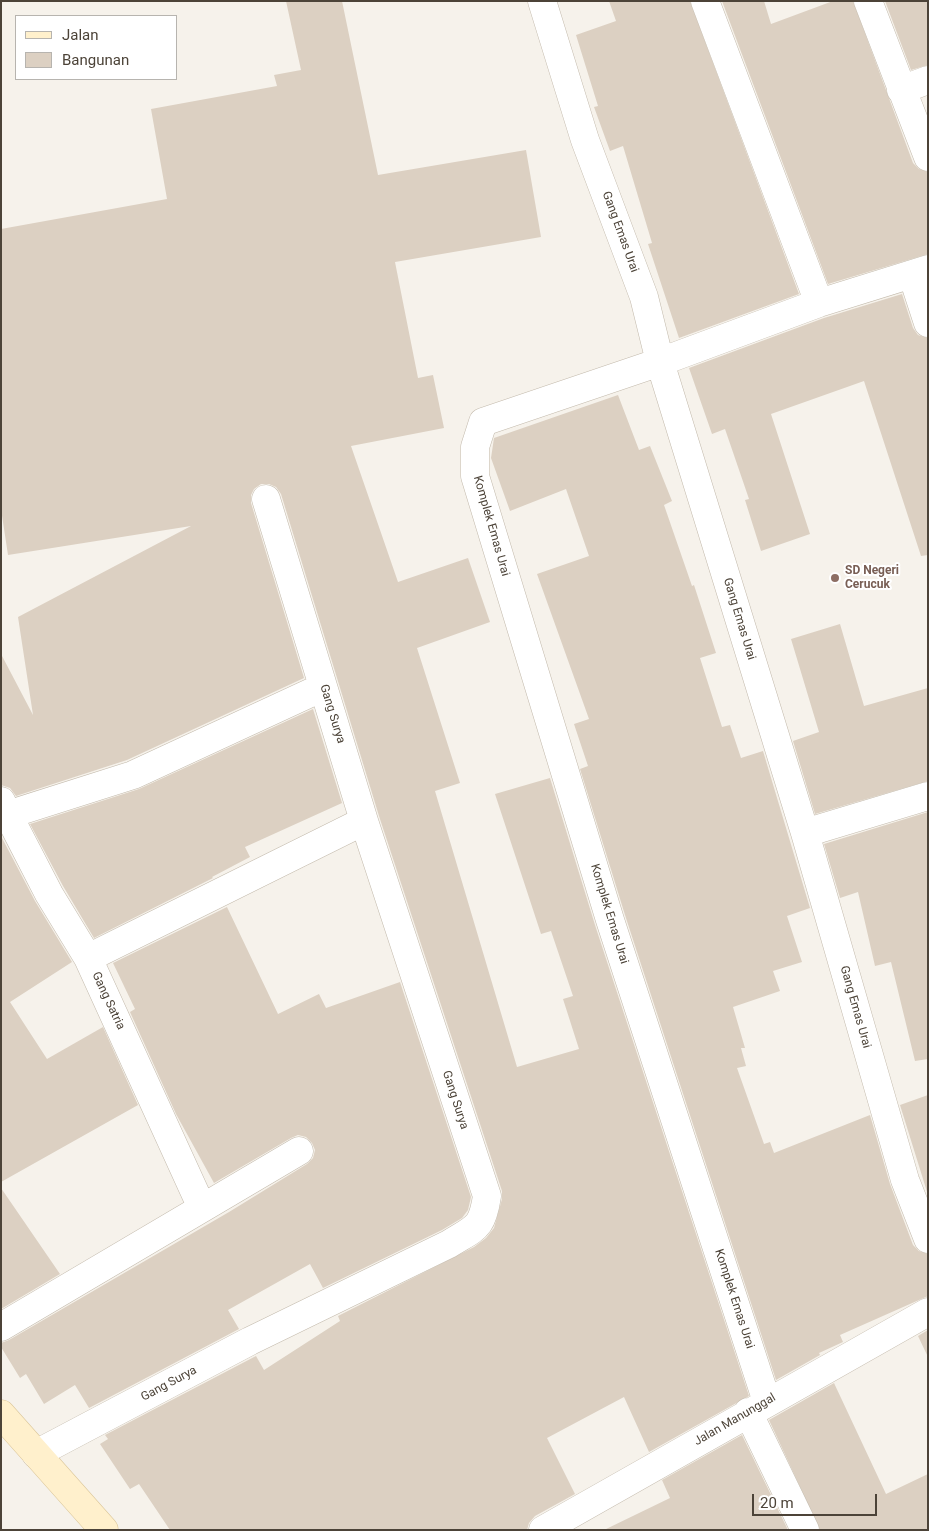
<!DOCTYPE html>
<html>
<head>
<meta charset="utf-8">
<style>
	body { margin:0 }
	#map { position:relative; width:929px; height:1531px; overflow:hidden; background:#f6f2eb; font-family:Roboto,sans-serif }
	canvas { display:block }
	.frame { position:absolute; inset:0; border:2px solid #4c4338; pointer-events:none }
	.legend { position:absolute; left:15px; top:15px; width:162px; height:65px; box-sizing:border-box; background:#fff; border:1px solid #b7b4af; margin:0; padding:6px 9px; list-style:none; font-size:15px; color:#4c4338 }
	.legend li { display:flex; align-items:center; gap:10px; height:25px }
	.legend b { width:25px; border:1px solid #b7b4af }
	.scale { position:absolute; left:752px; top:1494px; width:125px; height:22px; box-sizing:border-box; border:2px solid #4c4338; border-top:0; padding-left:6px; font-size:15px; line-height:18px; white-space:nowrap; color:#4c4338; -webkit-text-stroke:4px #fff; paint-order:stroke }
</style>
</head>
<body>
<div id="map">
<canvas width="929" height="1531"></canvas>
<div class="frame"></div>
<ul class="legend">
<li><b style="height:6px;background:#fff0cc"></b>Jalan</li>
<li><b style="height:14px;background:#dcd0c2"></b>Bangunan</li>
</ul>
<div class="scale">20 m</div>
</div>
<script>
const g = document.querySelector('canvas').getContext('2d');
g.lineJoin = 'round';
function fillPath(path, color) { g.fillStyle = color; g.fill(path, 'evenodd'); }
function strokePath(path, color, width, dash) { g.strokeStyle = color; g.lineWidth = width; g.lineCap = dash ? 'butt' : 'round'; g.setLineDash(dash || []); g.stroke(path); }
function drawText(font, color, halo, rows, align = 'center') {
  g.font = font + ' Roboto,sans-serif'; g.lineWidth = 4; g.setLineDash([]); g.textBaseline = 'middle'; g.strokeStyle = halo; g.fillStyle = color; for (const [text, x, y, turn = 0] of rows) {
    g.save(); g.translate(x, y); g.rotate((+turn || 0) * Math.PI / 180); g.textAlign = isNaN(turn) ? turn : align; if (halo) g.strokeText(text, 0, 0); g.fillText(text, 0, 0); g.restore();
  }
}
fillPath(new Path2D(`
	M286,1H342L378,175L526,150L541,237L395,262L418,378L433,375L444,428L351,446L398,582L468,558L490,622L417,648L460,783L435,791L517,1067L579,1049L563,999L573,996L551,931L541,934L495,794L550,778L595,925L749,1396L649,1452L624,1397L547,1438L575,1494L535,1516L529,1523L527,1530H170L139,1484L130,1489L100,1444L108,1439L105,1435L256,1356L264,1370L340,1321L338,1316L474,1247L486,1238L494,1228L502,1199V1191L379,816L281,494L276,487L269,484H261L254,489L251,495V503L304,678L127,760L16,796L10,788L1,785V654L33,715L18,617L191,526L8,555L1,509V229L167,199L151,109L277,86L274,75L301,70Z
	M609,1H690L799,294L679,338L648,244L652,243L623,146L610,151L594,107L598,106L576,35L616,21Z
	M722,1H764L771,24L833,1H853L913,163L919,169L928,172V254L828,284Z
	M885,1H928V65L911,70Z
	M902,294L913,328L918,335L928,338V555L921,556L864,381L771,414L810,534L761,551L745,500L749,499L725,429L712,434L689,368L824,318Z
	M618,395L639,450L650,446L672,501L664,505L692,586L694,585L716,653L700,658L722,727L730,725L741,758L763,751L810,908L787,916L802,962L773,971L780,991L733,1007L745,1048H741L746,1066L737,1068L764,1144L770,1142L774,1153L870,1115L890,1184L913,1245L919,1251L928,1254V1296L840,1335L843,1342L819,1353L820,1355L776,1380L625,915L580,769L588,766L574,724L589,719L537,574L589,556L566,489L510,511L491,458L494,438Z
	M840,624L864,706L928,688V781L815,814L793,741L819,732L791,639Z
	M313,709L342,803L245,847L250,857L212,877L213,878L94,938L63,886L30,824L139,789Z
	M928,812V1059L915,1061L891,962L875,966L858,892L840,898L824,844Z
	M1,836L35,901L72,962L10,1002L47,1059L103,1027L138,1105L1,1182Z
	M227,907L278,1014L319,994L326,1008L400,982L471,1197L468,1210L462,1218L442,1230L323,1288L310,1264L228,1310L239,1329L89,1408L75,1385L44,1404L26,1374L20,1378L1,1347V1343L9,1340L229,1212L307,1164L313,1158L315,1150L312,1143L306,1137L298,1135L291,1138L214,1183L176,1114L130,1012L135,1009L113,963Z
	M928,1095V1195L900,1105Z
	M1,1188L60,1274L1,1309Z
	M928,1330V1357L918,1336Z
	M834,1383L886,1494L928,1474V1530H820L769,1420Z
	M742,1435L788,1530H604L670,1498L662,1480Z`), '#dcd0c2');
const minor = new Path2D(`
	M542,1L585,140L644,297L660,362L805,833L905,1180L928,1239
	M705,1L819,303
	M868,1L928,157
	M901,90L928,80
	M912,274L928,323
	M1,801L49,894L88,958L202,1208
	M1,817L133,775L323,687
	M805,833L928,796
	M88,958L364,821
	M1,1327L299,1151
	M767,1402L610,920L475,476V447L483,422L660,362L819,303L928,269
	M748,1412L805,1530
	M36,1454L250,1341L449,1244C476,1227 482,1229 487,1196L364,821L266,499
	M543,1530L928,1312`);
const secondary = new Path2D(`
	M1,1414L104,1530`);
strokePath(minor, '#c3baac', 29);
strokePath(secondary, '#dac598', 29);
strokePath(minor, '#fff', 28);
strokePath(secondary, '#fff0cc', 28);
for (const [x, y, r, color] of [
	[835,578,5,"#8d6e63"]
]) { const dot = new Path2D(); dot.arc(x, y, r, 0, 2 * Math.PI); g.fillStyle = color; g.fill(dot); strokePath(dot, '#fff', 2); }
drawText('12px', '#4c4338', '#fff', [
	["Gang Emas Urai",620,232,70],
	["Komplek Emas Urai",491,526,74],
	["Gang Emas Urai",739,619,73],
	["Gang Surya",332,714,73],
	["Komplek Emas Urai",609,914,73],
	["Gang Satria",108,1001,65],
	["Gang Emas Urai",855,1007,74],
	["Gang Surya",455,1100,72],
	["Komplek Emas Urai",734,1299,72],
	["Gang Surya",169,1384,-28],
	["Jalan Manunggal",735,1420,-30]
]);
drawText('bold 12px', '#785e54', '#fff', [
	["SD Negeri",845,571],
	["Cerucuk",845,585]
], 'left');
</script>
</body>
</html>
